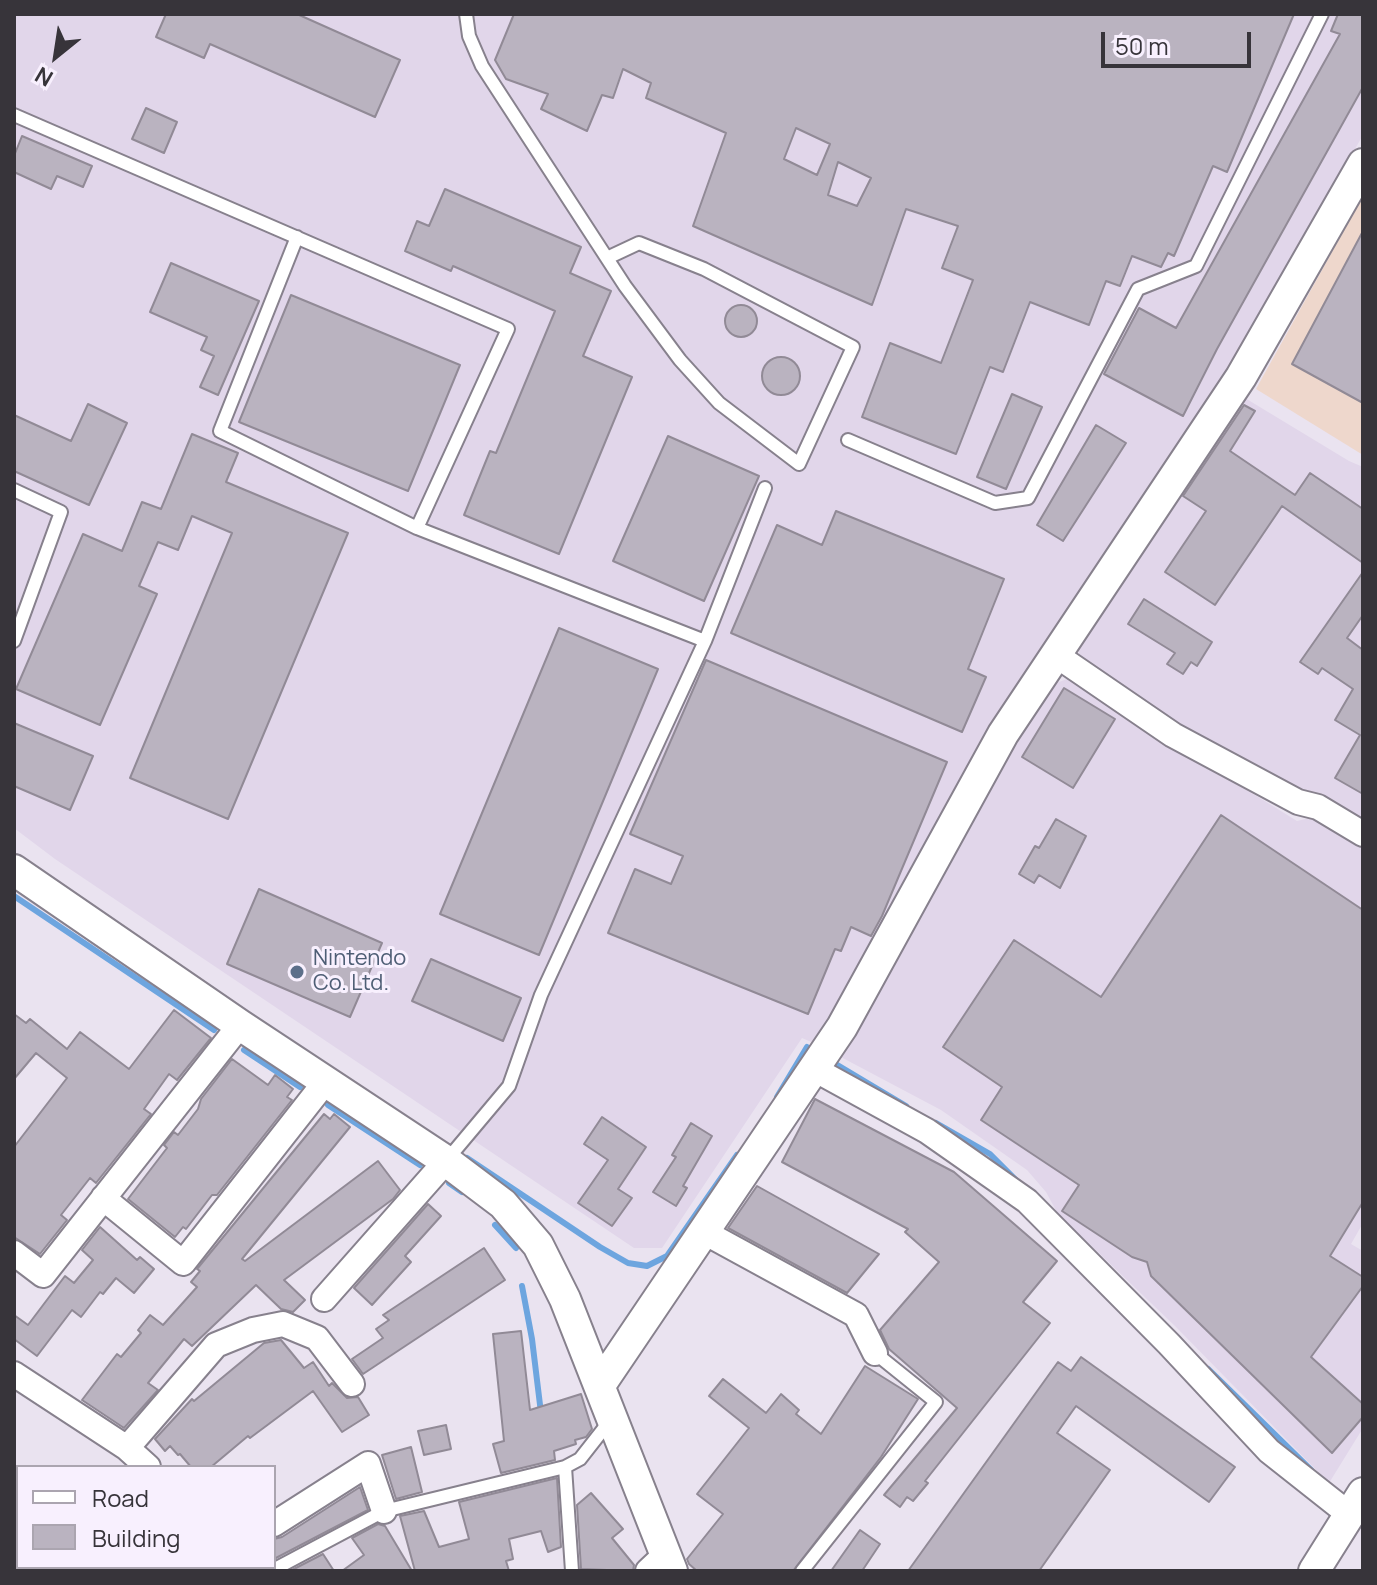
<!DOCTYPE html>
<html>
<head>
<meta charset="utf-8">
<style>
	body { margin:0 }
	#map { position:relative; width:1377px; height:1585px; overflow:hidden; background:#eae3f0; font-family:Manrope,sans-serif }
	canvas { display:block }
	.frame { position:absolute; inset:0; border:16px solid #37343a; pointer-events:none }
	.legend { position:absolute; left:16px; top:1465px; width:260px; height:104px; box-sizing:border-box; background:#f8f0fe; border:2px solid #aba5b0; margin:0; padding:10px 14px; list-style:none; font-size:24px; color:#37343a }
	.legend li { display:flex; align-items:center; gap:16px; height:40px }
	.legend b { width:40px; border:2px solid #aba5b0 }
	.north { position:absolute; left:16px; top:16px; width:80px; height:80px; -webkit-text-stroke:6px #f8f0fe; paint-order:stroke; rotate:210deg; font-size:22px; font-weight:700; line-height:32px; text-align:center; color:#37343a }
	.north::after { content:''; display:block; margin:auto; width:28px; height:36px; background:#37343a; clip-path:polygon(50% 0,100% 100%,50% 72%,0 100%) }
	.scale { position:absolute; left:1101px; top:32px; width:150px; height:36px; box-sizing:border-box; border:4px solid #37343a; border-top:0; padding-left:10px; font-size:24px; line-height:28px; white-space:nowrap; color:#37343a; -webkit-text-stroke:6px #f8f0fe; paint-order:stroke }
</style>
</head>
<body>
<div id="map">
<canvas width="1377" height="1585"></canvas>
<div class="frame"></div>
<ul class="legend">
<li><b style="height:10px;background:#fff"></b>Road</li>
<li><b style="height:22px;background:#bab3c0"></b>Building</li>
</ul>
<div class="north">N</div>
<div class="scale">50 m</div>
</div>
<script>
const g = document.querySelector('canvas').getContext('2d');
g.lineJoin = 'round';
function fillPath(path, color) { g.fillStyle = color; g.fill(path, 'evenodd'); }
function strokePath(path, color, width, dash) { g.strokeStyle = color; g.lineWidth = width; g.lineCap = dash ? 'butt' : 'round'; g.setLineDash(dash || []); g.stroke(path); }
function drawText(font, color, halo, rows, align = 'center') {
  g.font = font + ' Manrope,sans-serif'; g.lineWidth = 6; g.setLineDash([]); g.textBaseline = 'middle'; g.strokeStyle = halo; g.fillStyle = color; for (const [text, x, y, turn = 0] of rows) {
    g.save(); g.translate(x, y); g.rotate((+turn || 0) * Math.PI / 180); g.textAlign = isNaN(turn) ? turn : align; if (halo) g.strokeText(text, 0, 0); g.fillText(text, 0, 0); g.restore();
  }
}
fillPath(new Path2D(`
	M1363,196V455L1256,389Z`), '#eed7cc');
fillPath(new Path2D(`
	M14,14H1363V135L1223,378L816,1044L802,1038L662,1248H634L55,859L14,828Z
	M1240,395L1349,461L1363,467V825L1268,780L1079,664V635Z
	M1067,679L1297,821L1314,817L1363,848V1223L1351,1244L1363,1251V1428L1329,1483L1175,1326L1058,1214L1046,1192L1027,1170L941,1110L839,1056L1011,747L1051,685Z`), '#e1d6ea');
strokePath(new Path2D(`
	M14,896L214,1030
	M244,1050L300,1087
	M829,1060L906,1106
	M777,1097L807,1047L816,1052
	M328,1105L420,1165
	M936,1123L990,1154L1015,1179
	M467,1158L600,1247L628,1263L647,1266L667,1256L737,1155
	M449,1183L462,1192
	M495,1225L516,1248
	M522,1286L532,1339L541,1413
	M1208,1369L1311,1470`), '#6da5df', 6);
const building = new Path2D(`
	M166,14H297L400,60L375,117L210,44L204,58L156,37Z
	M514,14H1294L1227,172L1213,166L1174,256L1168,253L1161,267L1132,256L1120,286L1106,281L1089,325L1030,302L1003,372L990,367L956,454L862,417L890,343L941,363L973,280L942,268L958,226L906,209L872,305L693,226L726,133L646,98L651,83L623,69L613,98L602,95L587,131L541,109L548,94L506,79L495,60ZM796,128L830,144L817,175L784,159ZM838,162L871,178L857,206L828,195Z
	M1338,14H1363V87L1217,349L1183,416L1104,374L1139,308L1176,328L1340,34L1331,31Z
	M146,108L177,122L164,153L132,139Z
	M22,136L92,166L83,187L57,176L51,189L14,172V156Z
	M445,189L581,247L570,273L611,291L583,356L632,377L559,554L464,515L490,451L496,453L555,311L453,266L451,271L405,251L417,221L429,226Z
	M1363,231V403L1292,364Z
	M171,263L259,301L218,395L200,387L214,356L201,350L207,337L150,312Z
	M291,295L460,365L408,491L239,422Z
	M725 321a16 16 0 1 1 32 0a16 16 0 1 1-32 0Z
	M762 376a19 19 0 1 1 38 0a19 19 0 1 1-38 0Z
	M1012,394L1042,407L1006,489L977,477Z
	M88,404L127,423L89,505L14,471V415L71,441Z
	M1244,405L1255,411L1230,451L1295,495L1310,473L1363,509V563L1282,506L1215,605L1165,572L1206,511L1183,496Z
	M1096,425L1126,443L1063,541L1037,525Z
	M192,434L238,453L226,482L348,533L228,819L130,778L232,533L192,516L178,550L158,542L139,586L157,594L100,725L16,689L83,534L122,551L142,502L161,509Z
	M668,436L759,476L704,601L613,561Z
	M836,511L1004,579L968,669L986,677L962,732L731,633L777,525L822,545Z
	M1363,572V615L1347,638L1363,650V794L1335,778L1360,735L1335,720L1353,689L1322,668L1318,674L1300,662Z
	M1144,599L1212,642L1197,666L1191,662L1183,674L1167,664L1175,653L1128,624Z
	M559,628L658,669L539,955L440,914Z
	M706,660L947,762L882,916L871,936L851,927L841,951L835,949L808,1014L608,933L635,869L671,884L683,856L630,834Z
	M1064,688L1115,719L1073,788L1022,757Z
	M14,723L93,756L70,810L14,786Z
	M1221,815L1363,910V1202L1330,1256L1363,1277V1286L1311,1357L1363,1404V1417L1332,1453L1151,1276L1147,1262L1132,1257L1062,1211L1079,1185L981,1120L1002,1087L943,1047L1014,940L1101,997Z
	M1056,819L1086,836L1060,888L1039,875L1034,883L1019,874L1035,846L1039,848Z
	M259,889L382,943L350,1017L227,964Z
	M431,959L521,998L503,1041L412,1001Z
	M174,1010L211,1038L177,1080L169,1074L144,1109L151,1114L96,1183L90,1178L61,1215L67,1220L40,1254L14,1237V1147L67,1078L36,1053L14,1079V1014L26,1023L30,1019L67,1049L80,1032L129,1069Z
	M232,1059L268,1085L275,1075L293,1089L287,1097L292,1100L217,1195H212L186,1229L183,1227L175,1237L128,1199L167,1148L164,1145L174,1132L178,1135L198,1109L201,1099Z
	M815,1099L954,1172L1057,1261L1023,1302L1050,1323L925,1481L928,1483L913,1501L907,1497L900,1507L884,1495L957,1408L889,1349L880,1330L939,1262L905,1232L908,1229L782,1162Z
	M324,1114L330,1119L334,1114L350,1127L242,1259L245,1261L378,1161L400,1190L393,1199L284,1280L305,1300L293,1312L281,1309L256,1285L192,1346L184,1339L148,1383L158,1390L124,1428L82,1400L117,1354L121,1357L141,1333L138,1330L150,1315L163,1325L197,1287L191,1282L200,1271L197,1269Z
	M602,1117L646,1147L618,1189L632,1198L612,1226L578,1203L608,1160L584,1144Z
	M691,1123L712,1136L683,1186L687,1188L676,1206L653,1192L676,1157L672,1155Z
	M757,1186L879,1254L847,1293L728,1228Z
	M428,1204L441,1216L405,1256L411,1262L372,1305L354,1288Z
	M100,1227L137,1260L140,1257L154,1269L134,1293L116,1278L103,1294L100,1292L81,1317L72,1310L37,1356L14,1339V1315L28,1325L65,1276L74,1283L93,1260L82,1250Z
	M484,1248L505,1280L363,1374L352,1359L383,1338L376,1329L389,1320L383,1315Z
	M521,1331L530,1410L581,1394L592,1429L586,1437L575,1440L576,1444L554,1451L555,1460L501,1473L493,1444L504,1441L493,1334Z
	M281,1340L304,1368L313,1362L329,1386L332,1383L347,1398L358,1397L369,1415L342,1432L313,1391L250,1438L248,1436L211,1467H191L180,1454L178,1455L170,1446L165,1451L155,1439L192,1399L194,1401L264,1343Z
	M1081,1357L1235,1467L1209,1502L1076,1406L1057,1433L1110,1470L1039,1571H908L1058,1362L1071,1371Z
	M865,1366L918,1399L881,1457L793,1571H697L689,1564L687,1559L723,1514L697,1494L749,1428L709,1396L723,1379L766,1413L781,1394L799,1410L796,1414L821,1434Z
	M446,1425L451,1449L424,1455L418,1431Z
	M411,1447L422,1492L396,1499L382,1455Z
	M557,1478L561,1547L548,1552L541,1531L509,1539L513,1559L506,1561L509,1571H415L400,1516L424,1511L439,1547L469,1539L459,1502Z
	M360,1487L368,1510L274,1559V1539L282,1537Z
	M591,1493L623,1529L612,1538L634,1565L633,1571L581,1569L577,1505Z
	M378,1524L385,1526L412,1571H342L364,1555L352,1538Z
	M860,1530L880,1544L862,1571H831Z
	M323,1554L334,1571H290Z`);
fillPath(building, '#bab3c0');
strokePath(building, '#918a96', 2);
const service = new Path2D(`
	M466,14L469,36L482,66L625,286L680,360L719,403L799,464L853,347L704,269L639,243L607,258
	M14,115L508,329L417,528
	M297,237L220,431L417,528L705,641
	M848,440L995,503L1028,498L1138,289L1196,266L1322,14
	M14,490L61,512L14,641
	M446,1161L509,1086L541,995L705,641L765,488
	M271,1571L384,1511L565,1467
	M572,1571L565,1467L580,1459L609,1422
	M802,1571L936,1402L875,1353`);
const minor = new Path2D(`
	M1056,655L1173,735L1298,802L1318,807L1363,834
	M814,1069L927,1131L1027,1201L1169,1344L1269,1451L1350,1515
	M103,1198L183,1263L326,1081
	M704,1232L856,1315L875,1353
	M14,1253L43,1275L240,1025
	M324,1299L446,1161
	M14,1374L127,1448L148,1467
	M127,1448L216,1345L253,1330L283,1324L317,1338L352,1384
	M274,1524L368,1464L384,1511
	M244,1567L247,1571
	M648,1571L665,1555`);
const tertiary = new Path2D(`
	M14,870L240,1025L446,1161L503,1204L538,1245L565,1299L672,1571
	M600,1385L842,1027L1003,734L1241,377L1363,164
	M1314,1571L1363,1493`);
strokePath(service, '#87818d', 16);
strokePath(minor, '#87818d', 28);
strokePath(tertiary, '#87818d', 34);
strokePath(service, '#fff', 12);
strokePath(minor, '#fff', 24);
strokePath(tertiary, '#fff', 30);
for (const [x, y, r, color] of [
	[297,972,8,"#5c6f8a"]
]) { const dot = new Path2D(); dot.arc(x, y, r, 0, 2 * Math.PI); g.fillStyle = color; g.fill(dot); strokePath(dot, '#f8f0fe', 3); }
drawText('22px', '#4e5e75', '#f8f0fe', [
	["Nintendo",313,959],
	["Co. Ltd.",313,984]
], 'left');
</script>
</body>
</html>
